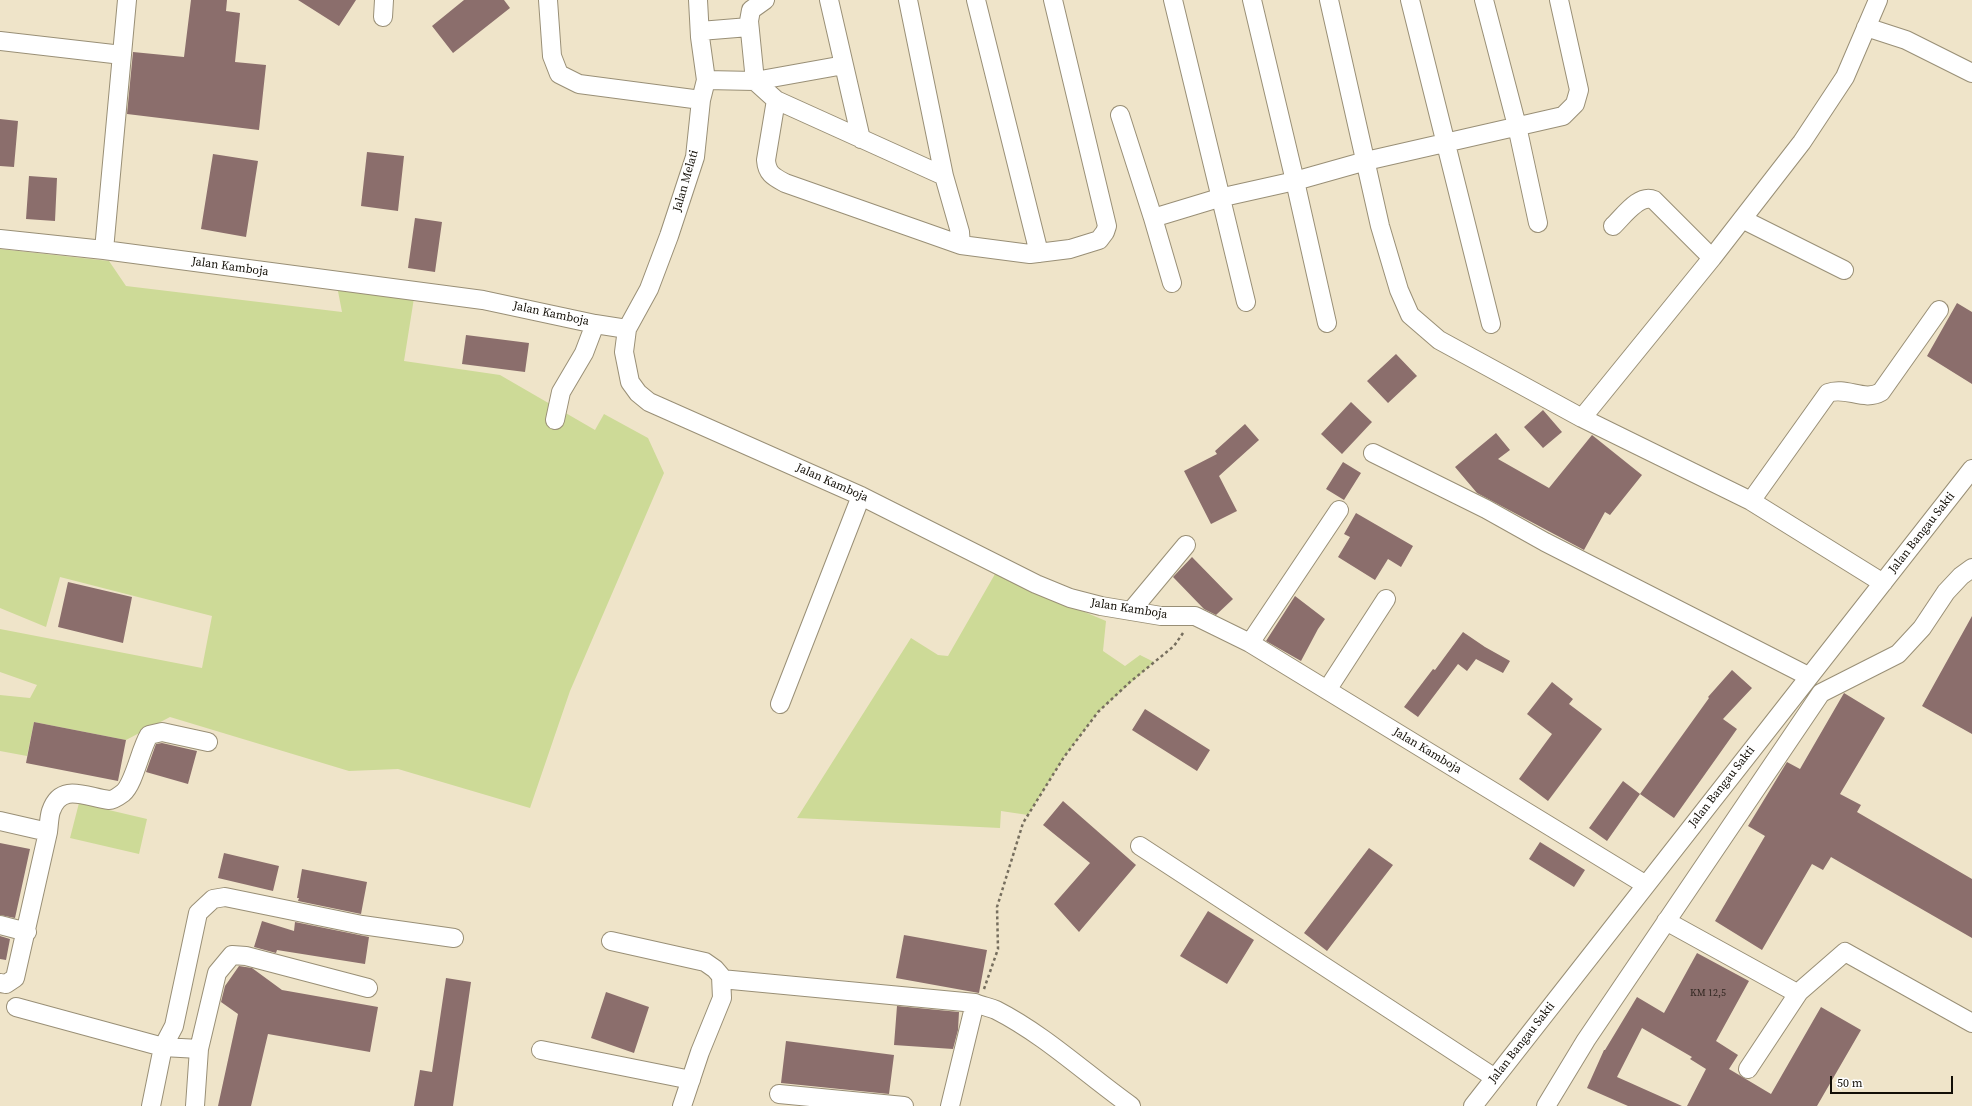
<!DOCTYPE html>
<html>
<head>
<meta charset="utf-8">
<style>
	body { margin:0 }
	#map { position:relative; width:1972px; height:1106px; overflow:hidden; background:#efe4c9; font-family:"Source Serif 4",serif }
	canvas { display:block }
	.scale { position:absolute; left:1830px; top:1076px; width:123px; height:18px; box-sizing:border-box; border:2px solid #120e06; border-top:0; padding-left:5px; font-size:12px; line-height:14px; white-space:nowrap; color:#120e06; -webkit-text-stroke:3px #fff; paint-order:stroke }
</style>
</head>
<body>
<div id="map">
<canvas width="1972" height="1106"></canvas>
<div class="scale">50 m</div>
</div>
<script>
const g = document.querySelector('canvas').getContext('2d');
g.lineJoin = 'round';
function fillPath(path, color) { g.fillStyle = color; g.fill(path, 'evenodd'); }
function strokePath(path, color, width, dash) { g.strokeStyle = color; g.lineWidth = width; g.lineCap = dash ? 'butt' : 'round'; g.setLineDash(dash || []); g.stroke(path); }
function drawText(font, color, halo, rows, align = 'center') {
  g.font = font + ' "Source Serif 4",serif'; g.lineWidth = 3; g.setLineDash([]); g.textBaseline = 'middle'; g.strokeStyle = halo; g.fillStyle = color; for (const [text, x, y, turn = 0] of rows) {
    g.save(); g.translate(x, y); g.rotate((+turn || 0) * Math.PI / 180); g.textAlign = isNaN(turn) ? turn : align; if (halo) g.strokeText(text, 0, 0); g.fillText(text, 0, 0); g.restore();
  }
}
fillPath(new Path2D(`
	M0,249L109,261L126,286L342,312L337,286L414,298L404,361L500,375L595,430L604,414L648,438L664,473L570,691L530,808L398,769L349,771L170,717L126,740L34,722L27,756L0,751V695L30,698L37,685L0,672V629L202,668L212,616L60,577L46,627L0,608Z
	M995,574L1106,621L1103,651L1125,666L1140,655L1154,662L1098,712L1064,757L1028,815L1001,811L1000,828L797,818L911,638L938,655L948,656Z
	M79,803L147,819L139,854L70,838Z`), '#cdda97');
fillPath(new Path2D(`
	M191,0H227L226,11L240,13L235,62L266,65L259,130L127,114L133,52L184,57Z
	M298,0H356L339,26Z
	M464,0H504L510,8L453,53L432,26Z
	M0,119L18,121L14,167L0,166Z
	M367,152L404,156L398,211L361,206Z
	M213,154L258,161L246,237L201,229Z
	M29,176L57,178L55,221L26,219Z
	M415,218L442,222L435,272L408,268Z
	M1957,303L1972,312V384L1927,356Z
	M466,335L529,343L525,372L462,364Z
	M1396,354L1417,376L1388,403L1367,381Z
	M1351,402L1372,422L1342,454L1321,434Z
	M1543,410L1562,432L1543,448L1524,427Z
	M1245,424L1259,440L1219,476L1237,511L1211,524L1184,471L1217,454L1215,451Z
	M1496,433L1510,450L1498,459L1549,488L1592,435L1642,475L1610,515L1605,512L1584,550L1477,493L1455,467Z
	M1343,462L1361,473L1344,500L1326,489Z
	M1356,513L1413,546L1401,567L1388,559L1375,580L1338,557L1350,537L1344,534Z
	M1192,557L1233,599L1216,615L1204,609L1173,577Z
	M68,582L132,597L123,643L58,627Z
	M1295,596L1325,619L1318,629L1301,661L1266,641Z
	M1972,616V734L1922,706Z
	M1463,632L1485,647L1510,661L1503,673L1476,659L1467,671L1458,664L1418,717L1404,707L1433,669L1435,670Z
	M1732,670L1752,688L1723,719L1737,729L1674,818L1640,794L1709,698L1708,697Z
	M1552,682L1573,699L1569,704L1602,729L1548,801L1519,779L1552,734L1527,714Z
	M1844,693L1885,718L1840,794L1861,805L1857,812L1972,879V938L1831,857L1823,870L1812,864L1762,950L1715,921L1765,836L1748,826L1787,762L1800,769Z
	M1145,709L1210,750L1197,771L1132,730Z
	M34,722L126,740L118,781L26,763Z
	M162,743L197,751L188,784L146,772L156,744Z
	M1623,781L1640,794L1607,841L1589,828Z
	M1063,801L1136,865L1079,932L1054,904L1090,863L1043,825Z
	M1540,842L1585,870L1574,887L1529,859Z
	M0,843L30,849L15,918L0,915Z
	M1369,848L1393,865L1327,951L1304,933Z
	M224,853L279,866L273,891L218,878Z
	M302,869L367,882L361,914L298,901L299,898H297Z
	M1208,911L1254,940L1227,984L1180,956Z
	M262,921L294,931L295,922L369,937L365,964L277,950L276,953L254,947Z
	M904,935L987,950L979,993L896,978Z
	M0,936L10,939L6,960L0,959Z
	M1697,953L1749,981L1716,1041L1738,1055L1729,1069L1771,1094L1821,1007L1861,1030L1817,1106H1687L1706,1069L1690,1059L1692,1057L1642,1028L1617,1077L1682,1106H1628L1587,1088L1604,1050H1605L1637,997L1664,1013Z
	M239,966L252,968L282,990L378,1007L370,1052L268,1034L251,1106H218L238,1014L221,1002L225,986Z
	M446,978L471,982L453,1106H414L420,1070L432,1072Z
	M606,992L649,1007L634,1053L591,1038Z
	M897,1006L959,1012L958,1030L953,1049L894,1045Z
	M786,1041L894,1055L889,1094L781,1083Z`), '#8b6e6c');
const minor = new Path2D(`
	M548,0L552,56L559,74L579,84L701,100
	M698,0L700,37L706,80L701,100L695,157L669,236L649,289L627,329L624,352L630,382L638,393L649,402L861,496L1036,584L1070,598L1101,606L1161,616H1195L1250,643L1646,885
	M829,0L861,139
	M908,0L944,176
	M976,0L1039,253
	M1173,0L1246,302
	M1252,0L1295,181L1327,323
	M1329,0L1380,226L1399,290L1410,315L1439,340L1582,418L1751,501L1883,583
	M1410,0L1491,324
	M1484,0L1517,126L1538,223
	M383,17L384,0
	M1866,27L1906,40L1972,73
	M700,31L749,27
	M0,41L122,55
	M844,65L755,81L776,100L944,176L960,232L961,245
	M706,80L755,81L749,21L751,10L765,0
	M776,100L766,160C767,174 774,177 785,183L961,245L1030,254L1070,249L1099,240L1105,232L1107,226L1053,0
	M1120,115L1153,218
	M1742,219L1844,270
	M1613,226C1623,217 1639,193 1654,200L1712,258
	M0,239L104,250L483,300L595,324L627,329
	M104,250L127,0
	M1172,283L1153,218L1219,198L1295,181L1366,161L1563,116L1575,104L1579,90L1559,0
	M1582,418L1712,258L1802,142L1845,77L1878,0
	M555,420L561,392L584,353L595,324
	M1373,453L1486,509L1545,542L1808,676
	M1751,501L1828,393C1846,386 1864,402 1881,392L1939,310
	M1131,611L1186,545
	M1250,643L1339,510
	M1327,690L1386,599
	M780,704L861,496
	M0,821L48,832
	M1140,846L1495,1078
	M1666,921L1793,991L1799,992L1845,952L1972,1023
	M0,925L27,932
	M611,941L705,962L715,969L721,976L722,998L700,1052L682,1106
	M721,979L975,1003C982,1006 989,1007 996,1010C1045,1035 1086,1074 1131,1106
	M0,983L6,984L15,978L48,832C49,825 49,817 51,811C61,781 88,798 109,800C113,800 119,796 123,793C134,784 140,750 149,735L162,732L208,742
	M16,1007L163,1047L199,1049L195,1106
	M199,1049L217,973L232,955L246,956L368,988
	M541,1050L691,1080
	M1748,1069L1799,992
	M779,1094L904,1106
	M151,1106L163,1047L174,1026L198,913L213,899L225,897L362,925L454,938
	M950,1106L975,1003
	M1473,1106L1972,469
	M1546,1106L1586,1040L1821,693L1898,654L1922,628L1946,592L1961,576L1972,568`);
strokePath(minor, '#998f76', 20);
strokePath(new Path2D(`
	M984,989L998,949L997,907L1023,823L1064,757L1098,712L1130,682L1174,646L1183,633`), '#766e5e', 2.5, [3, 3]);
strokePath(minor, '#fff', 18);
drawText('10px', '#302620', null, [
	["KM 12,5",1708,993]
]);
drawText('12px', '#120e06', '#fff', [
	["Jalan Melati",686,181,-74],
	["Jalan Kamboja",230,267,8],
	["Jalan Kamboja",551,314,12],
	["Jalan Kamboja",832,483,24],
	["Jalan Bangau Sakti",1922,533,-52],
	["Jalan Kamboja",1129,609,9],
	["Jalan Kamboja",1427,751,31],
	["Jalan Bangau Sakti",1722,787,-52],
	["Jalan Bangau Sakti",1522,1043,-52]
]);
</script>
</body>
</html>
